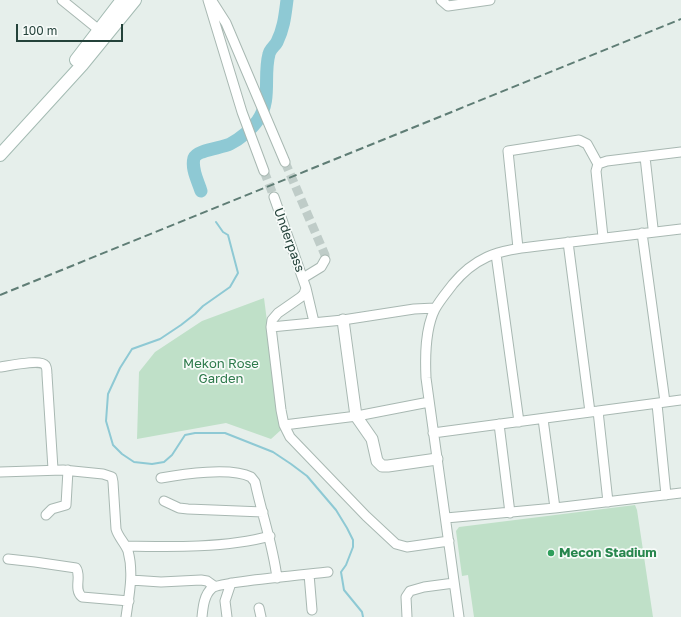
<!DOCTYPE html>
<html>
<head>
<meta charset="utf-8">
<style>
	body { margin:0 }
	#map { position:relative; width:681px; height:617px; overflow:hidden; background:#e6efeb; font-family:"Golos Text",sans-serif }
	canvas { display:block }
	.scale { position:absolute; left:16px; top:24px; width:107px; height:18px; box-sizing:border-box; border:2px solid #24423a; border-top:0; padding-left:5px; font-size:12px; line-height:14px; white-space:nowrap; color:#24423a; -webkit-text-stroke:3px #f7fbf9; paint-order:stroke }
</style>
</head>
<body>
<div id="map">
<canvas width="681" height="617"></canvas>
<div class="scale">100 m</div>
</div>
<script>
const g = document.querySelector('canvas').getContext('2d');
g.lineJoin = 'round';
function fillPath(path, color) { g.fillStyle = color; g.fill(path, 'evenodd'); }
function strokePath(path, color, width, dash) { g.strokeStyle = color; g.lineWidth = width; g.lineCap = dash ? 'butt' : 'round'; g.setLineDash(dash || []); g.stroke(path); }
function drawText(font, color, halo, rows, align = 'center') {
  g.font = font + ' "Golos Text",sans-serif'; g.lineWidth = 3.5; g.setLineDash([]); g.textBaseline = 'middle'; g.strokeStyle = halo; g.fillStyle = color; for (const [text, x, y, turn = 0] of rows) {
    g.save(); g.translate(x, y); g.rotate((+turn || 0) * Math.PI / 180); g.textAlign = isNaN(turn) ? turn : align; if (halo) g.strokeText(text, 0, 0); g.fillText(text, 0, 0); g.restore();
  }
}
fillPath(new Path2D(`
	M264,298L281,430L271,439L226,423L137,439L139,372L155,352L202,321Z
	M635,505L637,510L653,617H474L468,575L462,576L456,531L459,527Z`), '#bfe0c8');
strokePath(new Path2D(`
	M216,222L223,232L228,235L238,273L230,287L203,306L195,314L181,325L160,339L132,349L120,368L108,394L106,421L113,445L122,454L134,462L152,464L164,462L172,455L185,435L195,433H225L273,452L291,464L307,476L336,510L347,528L353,540V547L346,565L341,572L344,590L362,612L363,617`), '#8ec9d4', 2);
strokePath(new Path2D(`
	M201,191C198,181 191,169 194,158C197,150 222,148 230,144C240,139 252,129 258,120C272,100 263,76 269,54C270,49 275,46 277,42C284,28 285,15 287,0`), '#8ec9d4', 13);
strokePath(new Path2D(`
	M285,162L325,255V260
	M264,171L274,197`), '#bfccc8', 9, [9, 4.5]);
const minor = new Path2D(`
	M62,0L99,30
	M208,0L242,112L264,171
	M441,0L448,6L490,0
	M212,1L226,23L285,162
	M645,157L653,228
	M274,197L306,288L304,294L301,297L278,313L272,320L271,327L281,410L284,425L290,437L366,516L396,544L407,547L449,541
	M642,233L665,402
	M603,237L596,171L598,164L607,161L681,152
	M568,242L590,412
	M518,248L508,151L579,140L587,144L598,164
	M496,254L519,422
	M303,278L321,267L325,260
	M306,288L314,322
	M271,327L343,320L414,309L435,308
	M0,367C8,366 41,359 45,365C47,367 47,372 47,375L53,469
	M657,404L666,495
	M598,411L608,502
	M543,419L555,508
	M499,424L510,513
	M284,425L357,416L429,402
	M433,433L681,400
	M0,472L63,470L103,474L112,477L113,482L116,529C118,537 125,543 128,551C134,573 129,595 126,617
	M161,478C183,474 231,467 251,477L255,482C262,515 273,545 277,578
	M164,501L179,508L188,509L263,512
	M46,515L52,509L66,505L68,470
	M446,518L555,508L681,493
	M126,546C170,547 228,548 270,536
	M8,559L35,562L76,568C82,576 73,589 82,597L129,601
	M309,574L312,610
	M131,580L161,582L201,580L207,581L214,586
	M259,608L261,617
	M202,617C203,607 204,595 212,588C219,582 312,574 328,572
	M227,617L225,601L231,583
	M407,617L406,597L410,591L424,587L454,583
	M459,617L426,378C425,356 425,329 435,309C440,300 447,292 453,284C462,273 474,263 487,257C502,250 521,248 538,246L681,229`);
const tertiary = new Path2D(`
	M343,320L356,416L372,439L377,461L382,466H388L437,459`);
const secondary = new Path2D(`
	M76,60L122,0
	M0,155L82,65L135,0`);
strokePath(minor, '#a8b8b2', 11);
strokePath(tertiary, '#a8b8b2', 13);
strokePath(secondary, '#a4bbb3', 14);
strokePath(minor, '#fff', 9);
strokePath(tertiary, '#fff', 11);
strokePath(secondary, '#fff', 12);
strokePath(new Path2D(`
	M0,295L681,19`), '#5f7d75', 2, [8, 4]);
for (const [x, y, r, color] of [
	[551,553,4,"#2e9e5b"]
]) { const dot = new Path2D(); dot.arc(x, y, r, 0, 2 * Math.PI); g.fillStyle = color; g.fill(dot); strokePath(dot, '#f7fbf9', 1.5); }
drawText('13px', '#24423a', '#f7fbf9', [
	["Underpass",289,240,70]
]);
drawText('13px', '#2d7a4b', '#f7fbf9', [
	["Mekon Rose",221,364],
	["Garden",221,379]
]);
drawText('bold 13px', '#27864d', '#f7fbf9', [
	["Mecon Stadium",559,553]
], 'left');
</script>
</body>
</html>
